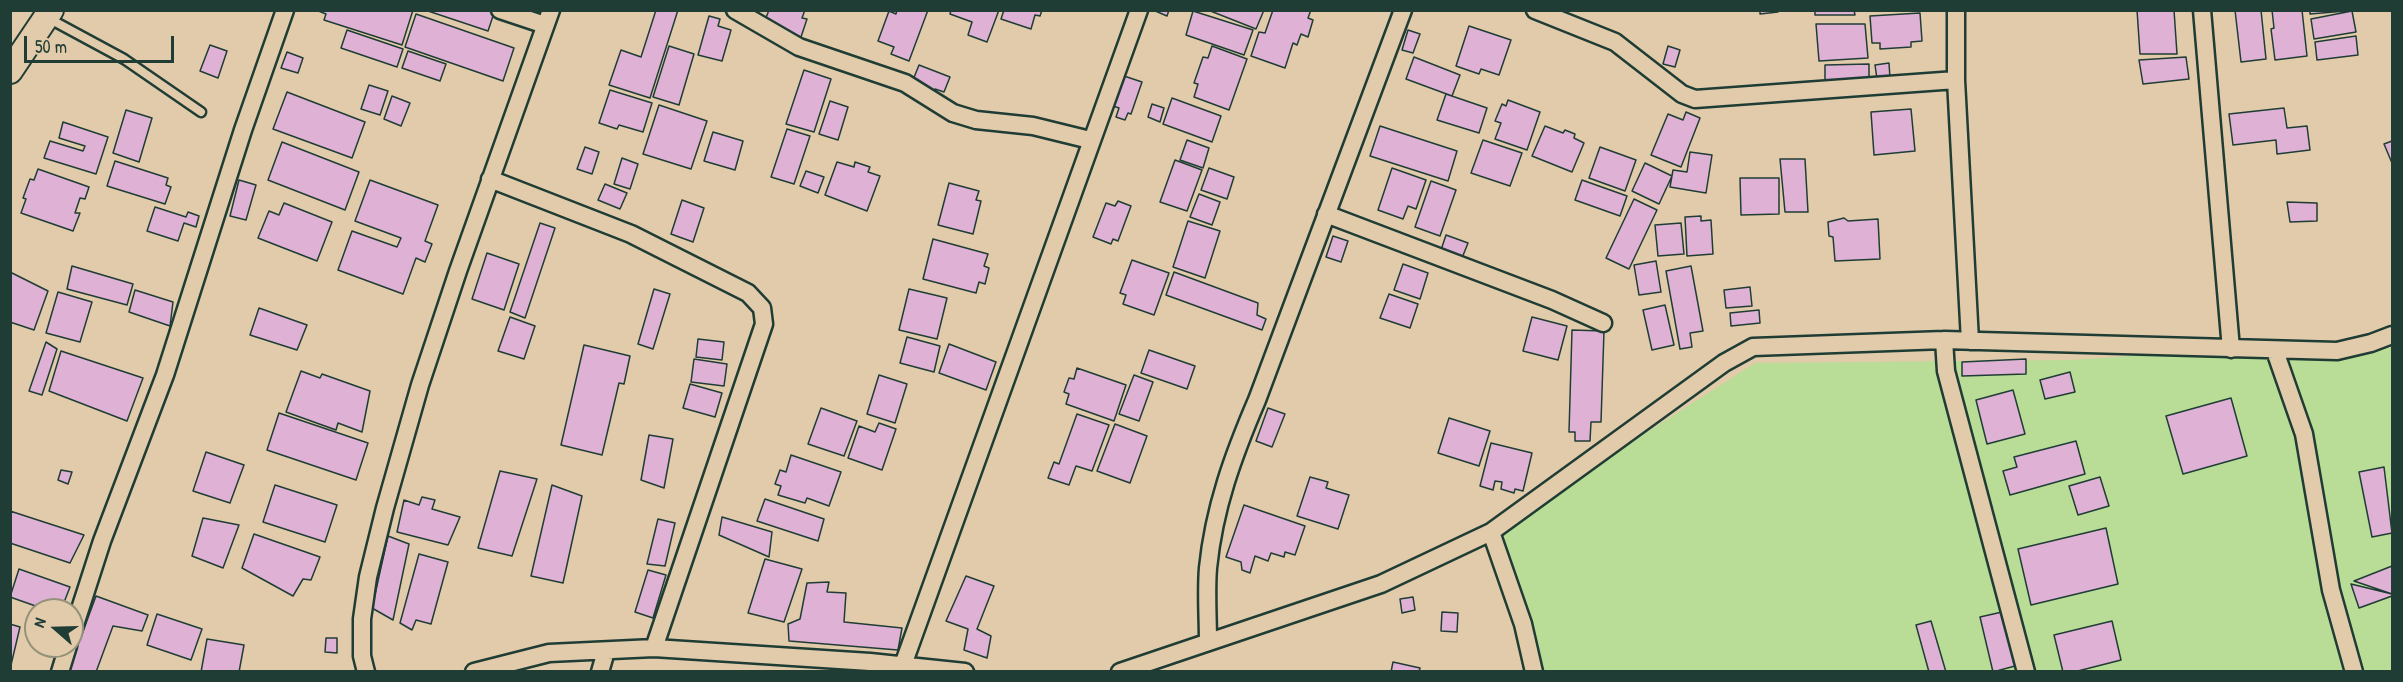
<!DOCTYPE html>
<html>
<head>
<meta charset="utf-8">
<style>
	body { margin:0 }
	#map { position:relative; width:2403px; height:682px; overflow:hidden; background:#e2cbab; font-family:"Patrick Hand",sans-serif }
	canvas { display:block }
	.frame { position:absolute; inset:0; border:12px solid #1f3d34; pointer-events:none }
	.north { position:absolute; left:24px; top:598px; width:60px; height:60px; box-sizing:border-box; background:#e2cbab; border:2px solid #94927b; border-radius:50%; rotate:290deg; font-size:16px; font-weight:700; line-height:24px; text-align:center; color:#1f3d34 }
	.north::after { content:''; display:block; margin:auto; width:21px; height:27px; background:#1f3d34; clip-path:polygon(50% 0,100% 100%,50% 72%,0 100%) }
	.scale { position:absolute; left:24px; top:36px; width:150px; height:27px; box-sizing:border-box; border:3px solid #1f3d34; border-top:0; padding-left:8px; font-size:18px; line-height:21px; white-space:nowrap; color:#1f3d34; -webkit-text-stroke:4px #e2cbab; paint-order:stroke }
</style>
</head>
<body>
<div id="map">
<canvas width="2403" height="682"></canvas>
<div class="frame"></div>
<div class="north">N</div>
<div class="scale">50 m</div>
</div>
<script>
const g = document.querySelector('canvas').getContext('2d');
g.lineJoin = 'round';
function fillPath(path, color) { g.fillStyle = color; g.fill(path, 'evenodd'); }
function strokePath(path, color, width, dash) { g.strokeStyle = color; g.lineWidth = width; g.lineCap = dash ? 'butt' : 'round'; g.setLineDash(dash || []); g.stroke(path); }
fillPath(new Path2D(`
	M2392,348V671H1542L1491,532L1755,363L2070,360L2231,349L2275,351Z`), '#b9dc97');
const building = new Path2D(`
	M316,10H413L402,45L324,20L326,14Z
	M425,10H487L494,13L488,31Z
	M656,10H678L650,98L609,85L621,50L641,57Z
	M769,10H805L802,18L807,19L801,37L764,23Z
	M897,10H928L909,61L891,54L894,47L878,41L889,11L896,14Z
	M951,10H999L987,42L968,35L972,22L950,14Z
	M1004,10H1042L1040,16L1035,15L1031,29L1001,19Z
	M1153,10H1169L1167,16Z
	M1208,10H1264L1256,29Z
	M1273,10H1311L1308,18L1313,20L1308,37L1301,34L1297,45L1293,43L1285,68L1251,56L1259,32L1265,33Z
	M1760,10H1778V12L1760,14Z
	M1815,10H1854L1855,15H1815Z
	M2137,10H2174L2177,54H2140Z
	M2235,10H2261L2266,59L2241,62Z
	M2272,10H2302L2307,56L2275,60L2271,29L2274,28Z
	M2310,10H2346V11L2310,14Z
	M1193,11L1253,30L1244,55L1186,35Z
	M2352,11L2356,32L2314,39L2311,19Z
	M1920,13L1922,41L1911,42V47L1880,49V43H1872L1870,16Z
	M416,14L514,48L503,81L405,47Z
	M709,16L720,19L718,26L731,30L722,61L698,55Z
	M1816,24H1865L1868,58L1819,61Z
	M1469,26L1511,40L1499,75L1481,69L1479,74L1456,66Z
	M347,30L403,49L397,67L341,48Z
	M1408,30L1420,34L1413,53L1402,50Z
	M2356,36L2358,55L2317,60L2315,42Z
	M210,45L227,51L218,78L200,71Z
	M669,46L694,54L679,105L653,97Z
	M1212,46L1247,59L1229,110L1194,97L1198,84L1194,83L1203,57L1208,58Z
	M1668,46L1680,50L1675,67L1663,64Z
	M408,51L446,64L440,81L402,68Z
	M287,52L303,58L298,73L281,68Z
	M1414,57L1460,75L1452,96L1406,79Z
	M2186,57L2189,79L2143,84L2139,60Z
	M1889,63L1890,78L1877,79L1875,65Z
	M1869,64V80L1825,81V65Z
	M919,65L950,77L944,92L935,89L933,94L911,85Z
	M804,70L831,79L814,132L786,124Z
	M1124,76L1142,82L1131,114L1128,113L1125,120L1116,117L1119,108L1113,106Z
	M369,85L388,91L380,115L361,109Z
	M610,90L652,103L643,132L619,125L617,129L599,123Z
	M287,92L365,122L352,158L273,129Z
	M1446,94L1487,108L1479,133L1437,120Z
	M392,96L410,103L401,126L384,119Z
	M1172,98L1221,116L1212,142L1163,124Z
	M1508,100L1540,112L1527,150L1495,139L1501,123L1495,121L1502,104L1506,106Z
	M830,101L848,107L838,140L819,134Z
	M1152,104L1164,108L1160,122L1148,117Z
	M659,105L707,121L691,169L643,154Z
	M2284,108L2287,128L2307,126L2310,150L2277,154L2276,140L2233,145L2229,114Z
	M1911,109L1915,151L1874,155L1871,112Z
	M126,110L152,118L139,162L113,153Z
	M1686,112L1700,118L1681,167L1651,155L1668,114L1683,120Z
	M63,122L108,137L96,174L44,158L50,141L83,151L85,146L59,138Z
	M1380,126L1457,151L1448,181L1370,156Z
	M1545,126L1563,133L1565,130L1575,134L1574,138L1584,143L1572,172L1532,156Z
	M787,129L810,136L794,184L771,177Z
	M713,132L743,141L735,170L704,161Z
	M1187,140L1209,148L1203,168L1180,160Z
	M1483,140L1522,153L1510,186L1471,173Z
	M2392,141V163L2384,144Z
	M282,142L359,172L345,210L268,180Z
	M585,147L599,152L592,174L577,169Z
	M1600,147L1636,160L1625,191L1589,178Z
	M1690,152L1712,155L1706,193L1670,187L1673,170L1687,172Z
	M622,158L638,164L630,189L614,184Z
	M1780,159H1805L1808,212H1785Z
	M1175,160L1202,170L1187,211L1160,202Z
	M115,161L168,178L166,185L171,187L165,204L107,186Z
	M837,162L854,167L855,162L870,167L868,172L880,176L867,211L825,195Z
	M1645,163L1672,176L1659,204L1632,191Z
	M1209,168L1234,177L1227,199L1201,190Z
	M1392,168L1426,180L1416,209L1408,206L1403,219L1378,210Z
	M38,169L89,187L85,199L80,198L75,213H80L73,231L21,213L26,199L23,198L30,179L34,180Z
	M806,171L824,177L818,193L800,186Z
	M1740,178H1779V214L1741,215Z
	M239,180L256,185L246,220L230,216Z
	M370,180L438,205L425,241L432,244L425,262L416,258L403,294L338,270L352,231L397,247L401,238L355,221Z
	M1582,180L1627,196L1620,216L1575,200Z
	M1431,181L1456,190L1440,236L1415,227Z
	M949,183L979,191L976,200L981,201L973,234L938,225Z
	M605,184L627,193L620,209L598,200Z
	M1199,194L1220,202L1212,225L1190,217Z
	M1634,199L1657,210L1629,269L1606,258Z
	M682,200L704,208L693,242L671,234Z
	M1118,201L1131,206L1118,241L1113,239L1111,244L1093,237L1106,203L1115,206Z
	M2287,202L2317,203V221L2290,222Z
	M284,203L332,222L317,261L258,238L269,211L279,215Z
	M155,207L186,217L188,212L199,216L196,227L184,223L178,241L147,231Z
	M1701,216V221L1711,220L1713,254L1687,256L1685,217Z
	M1844,218L1848,221L1878,219L1880,259L1835,261L1833,237L1829,236L1828,222Z
	M1188,221L1220,231L1205,278L1173,267Z
	M540,223L555,228L525,318L510,312Z
	M1681,223L1684,254L1658,256L1655,225Z
	M1446,235L1468,243L1462,258L1441,250Z
	M1333,236L1348,241L1341,262L1326,257Z
	M933,239L988,254L984,266L989,268L985,284L979,282L976,293L923,279Z
	M487,253L519,264L504,310L472,299Z
	M1132,260L1169,273L1154,315L1123,304L1126,295L1120,293Z
	M1656,261L1661,292L1639,295L1634,265Z
	M1403,264L1428,273L1420,299L1394,290Z
	M72,266L133,284L127,305L67,289Z
	M1691,266L1703,331L1690,333L1692,347L1680,349L1666,271Z
	M10,272L48,291L34,330L10,322Z
	M1174,272L1258,303L1257,315L1266,319L1262,330L1166,295Z
	M1750,287L1752,306L1726,308L1724,290Z
	M654,289L670,294L653,349L638,344Z
	M909,289L947,298L937,339L899,330Z
	M135,290L173,302L170,326L129,312Z
	M58,292L92,302L80,342L46,333Z
	M1389,294L1418,304L1410,328L1380,318Z
	M1665,305L1674,345L1652,350L1643,310Z
	M259,308L307,325L297,350L250,335Z
	M1759,310L1760,323L1731,326L1730,313Z
	M510,317L535,326L524,359L498,351Z
	M1532,317L1567,326L1558,360L1523,351Z
	M1572,330L1604,331L1601,422H1591L1590,441H1575V432H1569Z
	M907,337L940,346L934,372L900,363Z
	M698,339L724,342L722,360L696,357Z
	M46,342L57,349L42,395L29,391Z
	M949,344L996,362L986,390L939,373Z
	M584,345L630,356L624,384L619,383L602,455L561,445Z
	M1149,350L1195,366L1187,389L1141,373Z
	M61,351L143,378L127,421L49,391Z
	M694,359L727,364L724,386L691,382Z
	M2026,359V374L1962,376V362Z
	M1077,368L1126,385L1114,421L1066,404L1069,394L1064,392L1069,378L1074,379Z
	M301,371L320,378L322,374L370,391L362,432L338,423L336,430L286,412Z
	M2070,372L2075,392L2045,399L2040,380Z
	M879,375L907,384L895,423L867,414Z
	M1134,375L1153,382L1139,421L1119,414Z
	M690,384L722,393L715,417L683,408Z
	M2013,390L2025,434L1987,444L1976,400Z
	M2231,398L2247,456L2183,474L2166,416Z
	M821,408L857,421L844,456L808,444Z
	M1268,408L1285,414L1272,447L1256,441Z
	M279,413L368,443L356,480L267,450Z
	M1077,414L1109,425L1092,471L1076,466L1069,485L1048,478L1054,462L1059,464Z
	M1449,418L1490,431L1479,466L1438,453Z
	M879,423L896,429L882,470L848,458L859,426L875,432Z
	M1115,424L1147,436L1130,483L1097,471Z
	M649,435L673,439L664,488L641,480Z
	M2076,441L2085,474L2010,495L2003,471L2017,467L2014,457Z
	M1491,443L1532,453L1523,491L1515,489L1514,493L1501,489L1502,482L1495,481L1493,490L1480,486Z
	M206,452L244,465L230,503L193,491Z
	M791,455L841,472L829,506L807,498L805,503L778,495L781,486L775,484L780,470L786,472Z
	M2384,467L2392,533L2372,537L2359,472Z
	M61,470L72,472L68,484L58,480Z
	M500,471L537,479L512,556L478,548Z
	M1310,477L1328,482L1326,488L1349,495L1338,529L1297,516Z
	M2100,477L2109,506L2078,515L2069,486Z
	M275,485L337,505L325,542L263,522Z
	M552,485L582,496L563,583L531,576Z
	M422,497L435,500L432,509L460,517L448,545L397,532L404,500L419,505Z
	M765,499L824,519L818,541L757,521Z
	M1244,505L1305,526L1295,555L1285,552L1284,557L1271,553L1268,561L1255,556L1250,573L1242,570L1241,562L1226,557Z
	M10,511L84,535L70,563L10,543Z
	M722,517L772,532L769,557L719,535Z
	M203,518L239,525L223,568L192,556Z
	M658,519L675,523L665,566L647,564Z
	M2106,528L2118,584L2031,605L2018,549Z
	M254,534L320,557L311,580L303,579L293,596L242,568Z
	M388,536L409,544L393,620L372,608Z
	M419,554L448,562L431,624L416,620L412,630L400,623Z
	M765,559L802,569L784,622L748,613Z
	M2392,566V594L2354,581Z
	M19,569L70,587L61,610H47L10,597Z
	M648,570L666,575L653,618L635,612Z
	M966,576L994,586L977,629L991,636L987,658L964,650L968,629L946,621Z
	M829,582L827,592L846,593L844,622L902,628L898,650L789,641L788,624L800,619L807,583Z
	M2351,584L2392,594V596L2359,608Z
	M96,596L148,615L142,631L113,626L96,672H68Z
	M1413,597L1415,610L1402,613L1400,599Z
	M1442,612L1458,613L1457,632L1441,631Z
	M2002,612L2015,666L1993,672L1980,617Z
	M157,614L202,629L191,660L147,645Z
	M1931,621L1946,672H1929L1916,625Z
	M2112,621L2121,660L2074,672H2063L2054,635Z
	M10,624L20,627L11,665H10Z
	M326,638H337V653L325,652Z
	M207,639L244,645L239,672H201Z
	M1393,662L1420,668L1419,672H1391Z`);
fillPath(building, '#deb1d5');
strokePath(building, '#1f3d34', 1.5);
const service = new Path2D(`
	M48,18L124,59L201,112`);
const minor = new Path2D(`
	M500,10L545,25
	M735,10L799,47L905,83L953,113L976,120L1033,126L1090,140
	M1535,10L1615,42L1682,94L1695,99L1956,80
	M1956,10V80L1970,341
	M2202,10L2231,349
	M490,179L631,234L748,293L762,308L764,324L654,648
	M1326,214L1552,300L1603,323
	M1944,340L1946,371L2026,672
	M2275,351L2304,434L2331,590L2354,672
	M1491,532L1523,624L1534,672
	M72,634L102,541L165,375L243,130L285,10
	M1208,642C1208,618 1206,593 1208,568C1214,508 1233,456 1257,400L1403,10
	M903,665L1139,10
	M60,672L68,646
	M366,672L362,656V619L368,577L385,508L420,385L458,271L551,10
	M474,672L549,653L654,648L870,662L965,672
	M600,672L606,651
	M1120,672L1381,584L1491,532L1724,363L1753,347L1944,340L2337,351L2371,343L2392,335`);
const secondary = new Path2D(`
	M10,71L51,10`);
strokePath(service, '#1f3d34', 13);
strokePath(minor, '#1f3d34', 21);
strokePath(secondary, '#1f3d34', 28);
strokePath(service, '#e2cbab', 8);
strokePath(minor, '#e2cbab', 16);
strokePath(secondary, '#e2cbab', 24);
</script>
</body>
</html>
